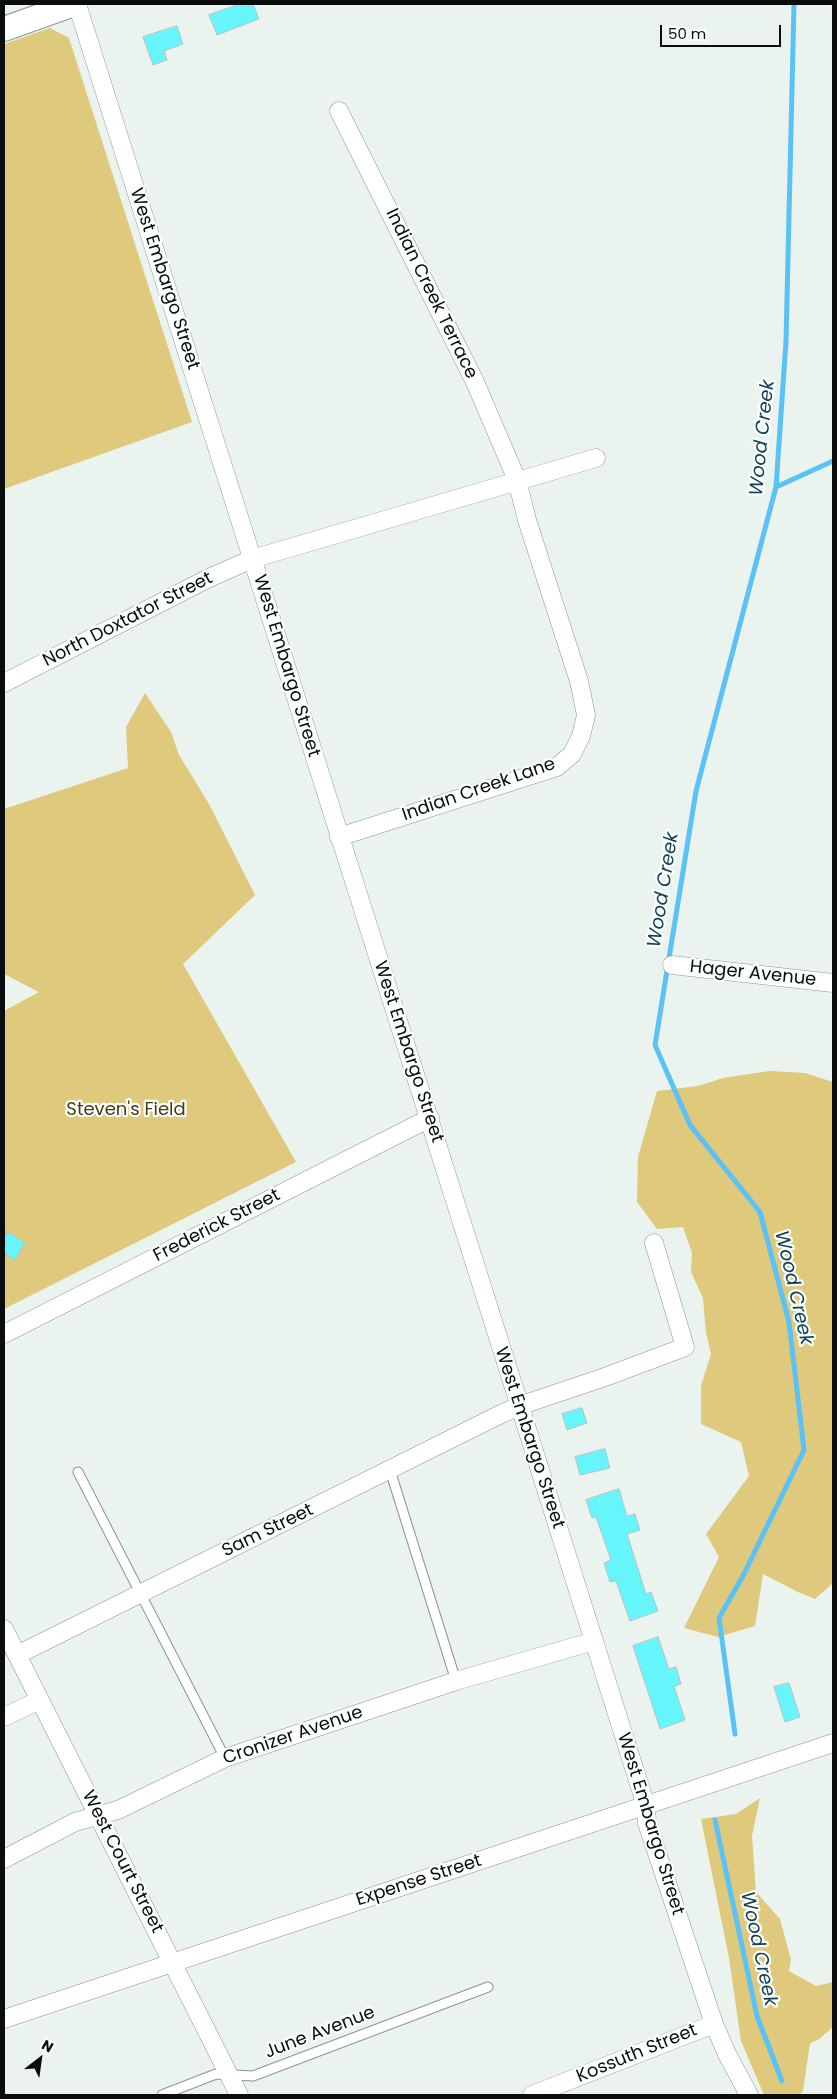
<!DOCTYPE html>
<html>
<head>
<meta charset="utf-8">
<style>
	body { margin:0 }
	#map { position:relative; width:837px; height:2099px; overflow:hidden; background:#ebf3ef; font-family:Poppins,sans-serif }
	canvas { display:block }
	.frame { position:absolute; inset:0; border:5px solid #0b0d0c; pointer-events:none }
	.north { position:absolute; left:15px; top:2034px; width:50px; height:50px; -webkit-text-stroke:4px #fafffd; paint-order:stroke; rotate:30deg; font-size:14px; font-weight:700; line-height:20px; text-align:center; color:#0b0d0c }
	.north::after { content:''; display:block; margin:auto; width:18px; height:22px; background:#0b0d0c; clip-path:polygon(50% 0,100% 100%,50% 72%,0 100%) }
	.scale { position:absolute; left:660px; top:25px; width:121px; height:22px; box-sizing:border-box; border:2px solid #0b0d0c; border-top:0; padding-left:6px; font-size:15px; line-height:18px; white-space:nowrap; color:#0b0d0c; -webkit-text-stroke:4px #fafffd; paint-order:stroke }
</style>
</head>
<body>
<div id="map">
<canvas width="837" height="2099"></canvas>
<div class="frame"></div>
<div class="north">N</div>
<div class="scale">50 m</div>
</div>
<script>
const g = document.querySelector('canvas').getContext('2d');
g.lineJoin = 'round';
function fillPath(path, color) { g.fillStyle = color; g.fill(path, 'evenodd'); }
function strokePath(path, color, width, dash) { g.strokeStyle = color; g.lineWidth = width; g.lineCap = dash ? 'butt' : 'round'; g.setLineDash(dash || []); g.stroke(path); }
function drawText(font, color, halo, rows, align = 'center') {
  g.font = font + ' Poppins,sans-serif'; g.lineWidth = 4.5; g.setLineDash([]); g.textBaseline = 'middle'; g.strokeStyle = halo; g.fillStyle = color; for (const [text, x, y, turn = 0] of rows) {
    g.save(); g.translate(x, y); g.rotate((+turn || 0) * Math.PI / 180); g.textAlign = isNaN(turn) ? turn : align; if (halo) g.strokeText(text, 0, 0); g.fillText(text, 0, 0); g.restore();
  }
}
fillPath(new Path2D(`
	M50,28L69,38L192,422L4,489V44Z
	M145,693L171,732L179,755L209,804L255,895L183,964L296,1162L4,1309V1011L39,992L4,974V809L128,768L126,727Z
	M770,1071L805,1073L833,1082V1583L815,1599L798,1592L763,1574L755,1626L718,1637L684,1628L719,1557L706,1534L749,1476L741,1442L701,1424V1386L711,1354L706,1333L703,1298L691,1272L692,1253L683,1227L657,1229L637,1202L638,1157L657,1091L698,1086L723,1078Z
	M760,1798L752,1836L756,1892L780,1919L791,1960L789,1971L816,1986L833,1982V2027L818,2040L810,2043L803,2091L799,2095H764L741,2041L729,1958L701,1819L736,1814Z`), '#dec97c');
strokePath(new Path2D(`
	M776,487L833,461
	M735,1734L719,1618L743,1576L804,1450L789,1322L760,1212L690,1125L655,1045L696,791L776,487L786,341L794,4
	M715,1820L757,2016L782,2081`), '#5ac2f7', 5);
const building = new Path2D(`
	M240,4H253L259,19L217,35L209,15Z
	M177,26L183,44L164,51L167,60L153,65L143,37Z
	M8,1232L25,1243L15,1260L4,1253V1239Z
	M582,1408L587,1423L567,1430L562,1414Z
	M605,1449L610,1468L580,1475L575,1457Z
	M619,1489L627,1516L635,1514L640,1530L627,1534L646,1594L651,1592L658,1611L630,1621L616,1581L610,1582L604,1563L611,1560L596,1517L592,1518L586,1500Z
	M658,1637L669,1669L676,1667L681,1684L674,1686L685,1720L660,1729L633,1646Z
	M789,1683L800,1717L785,1722L774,1687Z`);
fillPath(building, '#66f5fb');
strokePath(building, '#b9c2c2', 1);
const lane = new Path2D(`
	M390,1470L456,1681
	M78,1472L225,1758
	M162,2095L216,2074L253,2076L488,1987`);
const street = new Path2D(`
	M77,4L594,1641L646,1806L647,1823L714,2024L727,2054L749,2095
	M4,683L209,578L252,559L596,458
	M339,837L557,767L572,754L581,736L586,715L579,681L527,520L517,480L475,382L339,111
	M672,965L833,983
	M4,1334L430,1118
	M4,1629L239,2095
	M17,1655L497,1416L519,1406L605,1377L685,1347L654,1243
	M4,1717L40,1700
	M4,1859L75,1822L118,1810L225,1758L456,1681L594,1641
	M4,2019L833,1743
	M532,2095L714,2024`);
const secondary = new Path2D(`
	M4,29L74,4`);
strokePath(lane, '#8e9591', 11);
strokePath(street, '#8e9591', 19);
strokePath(secondary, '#8e9591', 26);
strokePath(lane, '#fff', 9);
strokePath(street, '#fff', 18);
strokePath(secondary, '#fff', 24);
drawText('18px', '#0b0d0c', '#fafffd', [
	["West Embargo Street",164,279,72],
	["Indian Creek Terrace",431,294,64],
	["North Doxtator Street",128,620,-27],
	["West Embargo Street",286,666,73],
	["Indian Creek Lane",479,790,-19],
	["Hager Avenue",753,974,6],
	["West Embargo Street",408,1052,72],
	["Frederick Street",217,1226,-27],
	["West Embargo Street",529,1438,72],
	["Sam Street",268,1531,-26],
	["Cronizer Avenue",293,1736,-19],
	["West Embargo Street",650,1824,73],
	["West Court Street",122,1862,63],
	["Expense Street",419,1881,-18],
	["June Avenue",320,2033,-21],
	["Kossuth Street",637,2054,-22]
]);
drawText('18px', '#463b11', '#fafffd', [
	["Steven's Field",126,1110]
]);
drawText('italic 19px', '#134056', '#fafffd', [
	["Wood Creek",763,438,-84],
	["Wood Creek",664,890,-81],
	["Wood Creek",793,1288,77],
	["Wood Creek",758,1949,78]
]);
</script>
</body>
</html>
